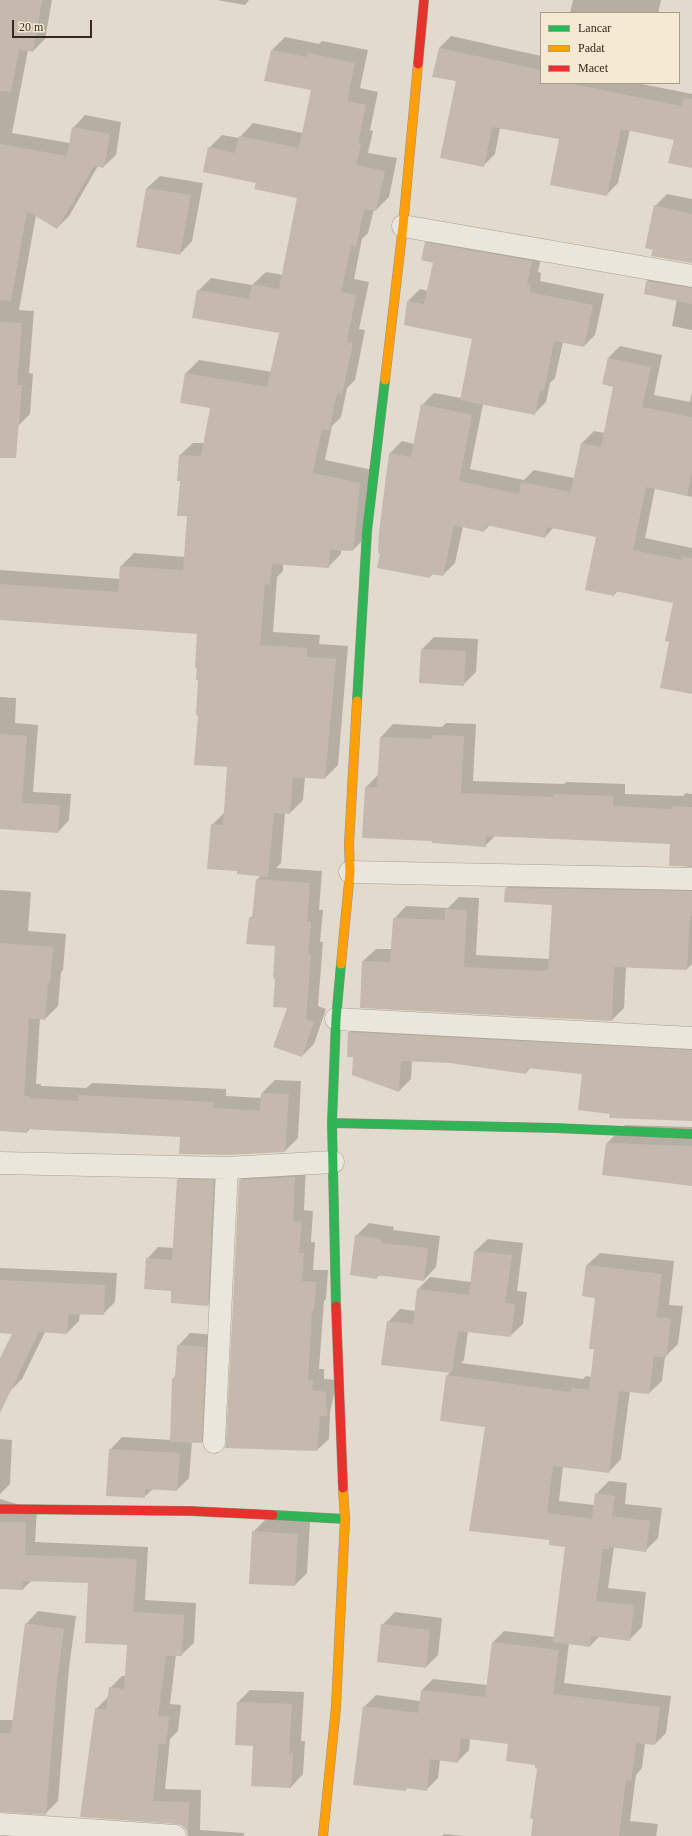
<!DOCTYPE html>
<html>
<head>
<meta charset="utf-8">
<style>
	body { margin:0 }
	#map { position:relative; width:692px; height:1836px; overflow:hidden; background:#e2dacc; font-family:"Times New Roman",serif }
	canvas { display:block }
	.legend { position:absolute; left:540px; top:12px; width:140px; height:72px; box-sizing:border-box; background:#f4e9d1; border:1px solid #a89c89; margin:0; padding:5px 7px; list-style:none; font-size:12px; color:#35281e }
	.legend li { display:flex; align-items:center; gap:8px; height:20px }
	.legend b { width:20px; border:1px solid #a89c89 }
	.scale { position:absolute; left:12px; top:20px; width:80px; height:18px; box-sizing:border-box; border:2px solid #35281e; border-top:0; padding-left:5px; font-size:12px; line-height:14px; white-space:nowrap; color:#35281e; -webkit-text-stroke:3px #f4e9d1; paint-order:stroke }
</style>
</head>
<body>
<div id="map">
<canvas width="692" height="1836"></canvas>
<ul class="legend">
<li><b style="height:5px;background:#30b455"></b>Lancar</li>
<li><b style="height:5px;background:#ff9f0a"></b>Padat</li>
<li><b style="height:5px;background:#e5322d"></b>Macet</li>
</ul>
<div class="scale">20 m</div>
</div>
<script>
const g = document.querySelector('canvas').getContext('2d');
g.lineJoin = 'round';
function fillPath(path, color) { g.fillStyle = color; g.fill(path, 'evenodd'); }
function strokePath(path, color, width, dash) { g.strokeStyle = color; g.lineWidth = width; g.lineCap = dash ? 'butt' : 'round'; g.setLineDash(dash || []); g.stroke(path); }
fillPath(new Path2D(`
	M0,0H52L45,39L33,51L28,50L12,133L70,143L73,128L85,115L121,122L116,155L103,167L98,166L69,216L57,228L36,215L19,310L34,311L29,373L33,374L30,414L18,426L0,424Z
	M217,0H249L245,5Z
	M573,0H661L658,13H570Z
	M451,36L541,56V83H637L692,94V167L675,139L630,130L618,183L606,195L561,139L500,128L495,154L483,166L457,81L434,76L439,48Z
	M285,37L319,44L322,41L368,50L360,88L378,92L370,130L373,131L368,153L397,158L389,197L376,210L374,209L368,233L362,239L354,279L369,282L359,329L365,330L355,380L347,388L341,417L332,426L325,460L373,470L366,537L353,550H341V554L328,567L283,564V571L277,577L273,632L320,635L319,644L348,646L338,765L325,778L305,777L303,800L290,813H285L281,863L276,868L322,871L319,910H323L320,942H323L318,1006L326,1009L314,1044L302,1056L288,1007L276,945L250,918L254,914L257,880L261,875L238,870L212,825L225,812L228,766L199,715L198,633L0,619V570L120,579L121,566L134,553L185,557L188,515L181,480L180,455L193,443H204L211,407L181,402L186,373L199,360L272,372L280,332L198,291L211,278L252,285L266,272L283,275L298,198L257,182L209,148L222,135L239,138L253,123L303,133L312,90L272,50Z
	M160,176L203,183L192,241L180,254L137,247L147,188Z
	M667,194L692,199V262L654,249L655,206Z
	M437,231L543,249L538,272L541,273L540,281L604,294L595,335L584,346L563,342L555,378L550,383L546,402L534,414L483,404L470,469L524,480L534,470L574,478L582,443L594,431L605,433L615,386L603,384L608,358L620,346L662,355L654,395L690,402L692,392V497L655,488L645,538L692,548V693L670,641L674,602L618,591L614,595L597,536L554,527L545,537L490,525L484,531L463,526L455,563L443,575L434,573L430,577L390,453L402,441L414,444L422,405L434,393L461,398L473,338L408,301L420,289L428,291L434,262L426,243Z
	M659,269L692,275V330L672,326L677,299L647,281Z
	M434,637L478,639L476,672L463,685L422,649Z
	M0,697L16,698L15,723L38,725L33,792L71,794L69,820L58,832L0,814Z
	M446,723L476,724L473,781L564,784L566,782L625,784V794L683,796L686,793L692,794V867L670,865L671,843L495,836L485,846L433,840L366,787L379,774L381,737L393,724L442,727Z
	M518,875L692,879V964L687,969L626,967L624,1008L612,1020L363,961L376,949H392L394,919L406,906L448,908L459,897L479,898L476,955L550,959L553,904L506,888Z
	M0,890L31,892L28,931L66,934L63,970L61,972L58,1006L45,1019L40,1018L36,1084H41V1086L86,1088L92,1083L226,1089V1096L262,1098V1093L275,1080L301,1081L298,1138L285,1151L181,1136L30,1129L27,1132L0,1130Z
	M361,1020L692,1038V1120L611,1113L583,1074L531,1067L526,1073L450,1062L412,1060L411,1079L399,1091L354,1056L349,1033Z
	M625,1125L692,1127V1184L607,1143Z
	M306,1165L304,1210L313,1211L311,1242H315L313,1270H328L326,1299L324,1301L319,1369H324V1379L337,1380L330,1412L329,1439L317,1450L254,1447L240,1180L252,1168Z
	M190,1168L225,1169L219,1293L208,1305L147,1259L158,1247L174,1248L178,1180Z
	M369,1223L394,1227L393,1230L440,1236L436,1267L424,1280L380,1275L376,1278L356,1236Z
	M488,1239L523,1243L517,1291L527,1292L523,1324L510,1336L468,1331L464,1360L461,1363L583,1379L586,1376L592,1377L595,1348L596,1297L587,1265L600,1253L674,1261L669,1305L683,1306L678,1344L665,1357L662,1381L649,1393L630,1391L621,1459L609,1472L563,1466L559,1501L594,1505L596,1494L609,1481L627,1483L625,1504L662,1508L658,1538L645,1551L614,1547L608,1588L646,1592L642,1627L629,1640L600,1636L590,1646L569,1643L564,1683L671,1696L666,1733L655,1744L645,1743L642,1768L636,1775L630,1821L658,1824L656,1836H532L538,1768L536,1764L509,1743L470,1739L469,1750L457,1762L440,1760L438,1778L426,1790L408,1787L406,1790L364,1707L376,1695L420,1701L422,1690L433,1679L487,1685L493,1642L504,1631L555,1637L566,1546L550,1539L486,1426L447,1376L450,1372L388,1322L400,1309L415,1311L418,1289L430,1277L471,1282L475,1251Z
	M0,1268L117,1273L115,1302L103,1314L80,1313L79,1321L67,1333L45,1332L22,1379L10,1391L0,1386V1360L13,1333L0,1332Z
	M190,1333L218,1335L214,1430L202,1442H192L189,1478L177,1490L153,1489L144,1497L110,1450L122,1437L171,1440L173,1379L176,1375L178,1346Z
	M0,1439L12,1440L10,1484L0,1494Z
	M0,1499L37,1510L35,1542L148,1547L145,1600L196,1603L194,1643L181,1655H176L170,1704L181,1705L178,1731L170,1739L165,1789L201,1790L200,1830L244,1833V1836H188L187,1830L182,1825L176,1823L81,1816L96,1709L108,1697L110,1688L122,1676H126L128,1644L89,1582L32,1580L22,1590L0,1588Z
	M266,1519L310,1522L307,1573L295,1585L253,1532Z
	M38,1611L76,1616L69,1668L58,1801L45,1814L0,1761V1720H14L26,1624Z
	M395,1612L442,1618L438,1655L426,1667L382,1625Z
	M250,1690L304,1692L301,1741H305L303,1774L291,1787L254,1745L236,1744L238,1702Z
	M444,1834L465,1836H442Z`), '#0003');
fillPath(new Path2D(`
	M0,0H42L33,52L19,49L11,92L0,91Z
	M439,48L541,70V83H568L681,106L683,98L692,99V168L668,163L674,140L621,129L607,196L550,185L559,139L492,127L484,167L440,158L456,81L432,77Z
	M271,50L307,57L308,53L355,63L347,101L366,105L358,143L361,144L356,165L385,171L376,211L364,209L356,247L351,246L341,292L356,295L347,342L353,343L342,394L337,393L329,431L322,429L313,473L360,483L353,551L330,550L329,568L272,564L270,585L265,584L260,645L307,648V657L336,659L325,779L293,777L290,814L274,813L268,877L237,874V871L207,869L211,824L223,825L227,767L194,765L198,716L196,715L198,680H196L197,668H195L197,634L0,620V584L118,592L120,566L183,570L187,516H177L180,481H177L179,455L201,456L210,408L180,403L185,373L267,387L279,333L192,318L197,290L249,299L252,284L279,289L297,198L254,189L256,183L203,172L208,147L235,153L239,136L299,148L311,90L264,81Z
	M72,127L110,134L104,168L94,166L57,229L27,211L11,301L0,300V144L67,156Z
	M146,188L191,195L180,255L136,247Z
	M654,205L692,214V263L651,256L653,250L645,248Z
	M425,242L532,261L527,284L530,285L529,292L593,305L584,347L554,341L544,391L540,390L535,415L460,400L472,339L404,325L407,301L424,304L433,263L421,260Z
	M646,281L692,288V304L644,294Z
	M0,322L22,323L17,385H22L16,458H0Z
	M608,358L651,367L642,407L692,417V472L687,496L646,487L633,550L682,560V557L692,558V694L660,688L669,642L665,641L673,603L615,591L614,596L585,590L596,537L547,527L545,538L486,525L484,532L454,525L443,576L431,574L430,578L377,568L380,554L378,553L379,532L389,453L411,457L421,404L472,415L459,481L519,494L521,482L571,492L581,443L601,447L613,387L602,384Z
	M421,649L466,651L464,686L419,683Z
	M0,734L27,736L22,803L60,805L58,833L0,829Z
	M433,735L464,736L461,793L553,797V794L613,796V806L672,809V806L692,807V866H669L670,844L486,836V847L432,843V841L362,838L365,787H377L380,737L432,739Z
	M256,879L310,883L307,922H311L308,954H311L306,1019L314,1022L302,1057L273,1047L287,1008L273,1007L275,979L273,978L275,946L246,944L249,917L252,918Z
	M505,888L692,891V916H690L687,970L614,967L612,1021L360,1008L362,961L390,962L393,918L445,920V909L467,910L464,967L542,971V970H548L552,905L504,902Z
	M0,943L53,947L50,984L48,983L45,1020L29,1018L24,1096H29V1098L78,1101V1095L214,1102L213,1108L260,1111L261,1093L289,1094L285,1152L227,1155L179,1154L180,1137L27,1129V1133L0,1131Z
	M348,1032L692,1050V1121L609,1118L610,1114L578,1110L582,1074L527,1068L526,1074L450,1063L401,1061L399,1092L352,1075L353,1057H347Z
	M606,1143L692,1146V1186L602,1175Z
	M295,1177L293,1221L302,1222L299,1253H304L302,1281L316,1282L314,1311H312L308,1380H313L312,1390L326,1392L327,1416H320L317,1451L225,1448L226,1443L239,1180Z
	M177,1179L214,1180L208,1306L171,1303V1291L144,1289L146,1258L172,1260Z
	M355,1235L382,1239L381,1243L428,1248L424,1281L377,1275V1279L350,1275Z
	M474,1251L512,1255L505,1303L515,1304L511,1337L458,1331L452,1373L381,1365L387,1321L413,1324L417,1289L469,1295Z
	M586,1265L662,1274L656,1317L671,1319L666,1358L654,1356L649,1394L619,1391L609,1473L553,1466L547,1513L592,1519L595,1493L615,1496L612,1516L650,1521L646,1552L609,1547V1549H603L596,1601L634,1605L630,1641L591,1636L590,1647L553,1642L565,1547L549,1545V1540L469,1531L485,1427L440,1421L446,1375L571,1392L572,1388L589,1390L594,1349H589L595,1298L582,1296Z
	M0,1280L105,1285L104,1315L69,1314L67,1334L39,1332L0,1413V1358L12,1334L0,1333Z
	M177,1345L206,1347L202,1443L170,1442L172,1378L175,1379Z
	M109,1449L180,1453L177,1491L145,1489V1498L106,1496Z
	M0,1522H26L25,1555L137,1559L133,1612L184,1615L182,1656H166L158,1716L169,1717L166,1744H159L153,1801L189,1802L188,1832L182,1825L176,1824L80,1817L95,1708L106,1710L109,1687L124,1689L127,1645L85,1643L88,1583L23,1581L22,1590L0,1589Z
	M252,1531L298,1534L295,1586L249,1584Z
	M25,1623L64,1629L57,1681L46,1815L0,1812V1733H11Z
	M381,1624L430,1630L426,1668L377,1662Z
	M492,1642L559,1650L553,1694L660,1707L655,1745L636,1743L631,1781L626,1780L619,1836H531L533,1819H530L537,1769L535,1768V1765L506,1761L508,1744L461,1738L458,1763L430,1759L427,1791L406,1788V1791L353,1785L363,1706L418,1713L421,1690L485,1697Z
	M237,1702L292,1704L289,1753H293L291,1788L251,1786L253,1746L235,1745Z`), '#c5b9ad');
const street = new Path2D(`
	M403,226L692,276
	M350,872L692,879
	M336,1019L692,1038
	M0,1163L227,1168L333,1162
	M214,1442L227,1168
	M0,1824L175,1836`);
const fast = new Path2D(`
	M357,701L367,531L385,380
	M332,1123L555,1128L692,1134
	M336,1306L332,1123L336,1019L341,964
	M273,1515L345,1519`);
const slow = new Path2D(`
	M385,380L403,226L418,64
	M341,964L350,872L349,844L357,701
	M323,1836L336,1707L345,1519L343,1488`);
const jam = new Path2D(`
	M418,64L424,0
	M336,1306L343,1488
	M0,1509L190,1511L273,1515`);
strokePath(street, '#a79f95', 23);
strokePath(fast, '#978f84', 10);
strokePath(slow, '#978f84', 10);
strokePath(jam, '#978f84', 10);
strokePath(street, '#eae6dc', 22);
strokePath(fast, '#30b455', 9);
strokePath(slow, '#ff9f0a', 9);
strokePath(jam, '#e5322d', 9);
</script>
</body>
</html>
